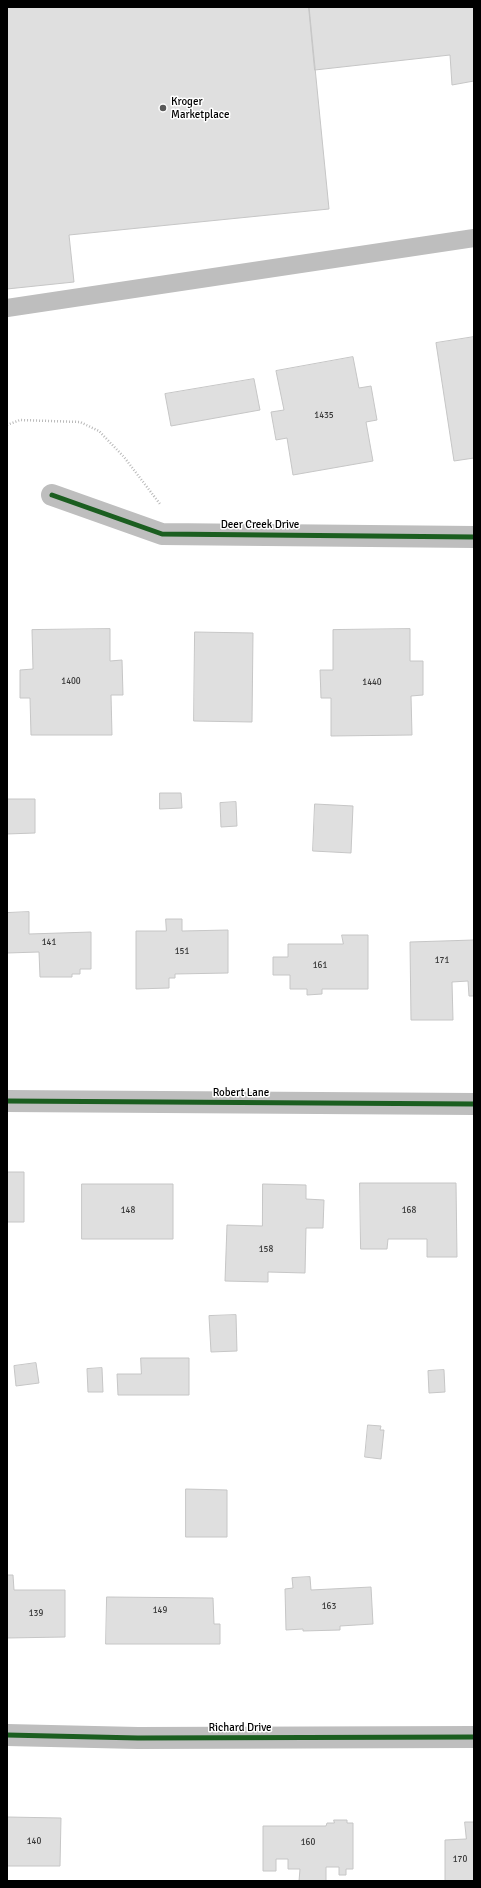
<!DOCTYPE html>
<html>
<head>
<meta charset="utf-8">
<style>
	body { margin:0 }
	#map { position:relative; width:481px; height:1888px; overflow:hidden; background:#fff; font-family:Signika,sans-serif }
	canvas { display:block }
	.frame { position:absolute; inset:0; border:8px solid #000; pointer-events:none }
</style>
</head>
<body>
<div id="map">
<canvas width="481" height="1888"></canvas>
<div class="frame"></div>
</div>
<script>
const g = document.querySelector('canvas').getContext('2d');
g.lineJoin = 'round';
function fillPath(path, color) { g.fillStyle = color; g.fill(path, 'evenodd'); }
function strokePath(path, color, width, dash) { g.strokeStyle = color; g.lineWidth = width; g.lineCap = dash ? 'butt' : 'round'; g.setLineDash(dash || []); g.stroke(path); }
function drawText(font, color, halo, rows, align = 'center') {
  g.font = font + ' Signika,sans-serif'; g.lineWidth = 3; g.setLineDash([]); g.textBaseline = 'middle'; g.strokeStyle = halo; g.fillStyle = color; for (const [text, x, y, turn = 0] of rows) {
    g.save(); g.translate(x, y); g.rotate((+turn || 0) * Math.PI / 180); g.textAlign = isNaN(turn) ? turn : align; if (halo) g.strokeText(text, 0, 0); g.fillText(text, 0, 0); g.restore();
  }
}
const building = new Path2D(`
	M7,7H309L329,209L69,235L74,282L7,289Z
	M309,7H474V81L452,85L450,55L315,70Z
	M474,337V458L454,461L436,343Z
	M353,357L359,388L371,386L377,420L366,422L373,461L293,475L287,438L276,440L271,412L284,410L276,371Z
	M254,379L260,410L171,426L165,394Z
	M110,629V661L122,660L123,695H111L112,735H31L30,698H20V670L33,669L32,630Z
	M410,629V661H423V695L411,696L412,735L331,736V698H321L320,670H333V630Z
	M195,632L253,633L252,722L194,721Z
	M160,793H181L182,808L160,809Z
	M7,799H35V833L7,834Z
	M236,802L237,826L221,827L220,803Z
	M315,804L353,806L351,853L313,851Z
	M29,912V934L91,932V969H80V974H72V977H40L39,952L7,953V913Z
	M166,919H182V931L228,930V973L175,974V978H169V988L136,989V931H166Z
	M474,926V996H469L468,981L452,982L453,1020H411L410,942L474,940Z
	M342,935H368V989H322V994L307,995V989H290V975H273V957H288V944H343Z
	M7,1172H24V1222H7Z
	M360,1183H456L457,1257H427V1239H388L387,1249H361Z
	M82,1184H173V1239H82Z
	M263,1184L306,1185V1199L324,1200L323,1228H306L305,1273L268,1272V1282L225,1281L227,1225L262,1226Z
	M236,1315L237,1351L211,1352L209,1316Z
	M141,1358H189V1395H118L117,1374H141Z
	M36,1363L39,1383L16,1386L14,1366Z
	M102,1368L103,1392H88L87,1369Z
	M444,1370L445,1392L429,1393L428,1371Z
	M368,1425L381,1426L380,1430H384L381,1459L365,1457Z
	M186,1489L227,1490V1537H186Z
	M7,1575H13L14,1590H65V1637L7,1638V1643Z
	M310,1577L311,1590L371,1587L373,1624L340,1626V1630L303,1631V1629L286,1630L285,1589L293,1588L292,1578Z
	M107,1597L213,1598L214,1624H220V1644H106Z
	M7,1817L61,1818L60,1866H7Z
	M334,1820H347V1823H353V1869H346V1875H339V1867H326V1881H299L300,1869H288V1859H276V1871H263V1826H326L327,1823H334Z
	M465,1822H474V1881H445V1840L466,1839Z`);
fillPath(building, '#dfdfdf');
strokePath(building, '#c6c6c6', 1);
strokePath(new Path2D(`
	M7,425L20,420L80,422L99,431L124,457L160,504`), '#b9b9b9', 2.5, [1, 2]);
strokePath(new Path2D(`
	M7,308L474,238`), '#bebebe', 18);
strokePath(new Path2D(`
	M52,495L162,534L474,537
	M7,1101L474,1104
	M7,1735L138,1738L474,1737`), '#bebebe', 22);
strokePath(new Path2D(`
	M52,495L162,534L474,537
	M7,1101L474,1104
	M7,1735L138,1738L474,1737`), '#1b5e20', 5);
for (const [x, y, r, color] of [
	[163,108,4,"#595959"]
]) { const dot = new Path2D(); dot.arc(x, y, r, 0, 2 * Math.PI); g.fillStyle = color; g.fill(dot); strokePath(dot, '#fff', 1.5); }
drawText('9px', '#383838', null, [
	["1435",324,416],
	["1400",71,682],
	["1440",372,683],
	["141",49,943],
	["151",182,952],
	["171",442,961],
	["161",320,966],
	["148",128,1211],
	["168",409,1211],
	["158",266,1250],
	["163",329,1607],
	["149",160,1611],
	["139",36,1614],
	["140",34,1842],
	["160",308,1843],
	["170",460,1860]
]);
drawText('11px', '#000', '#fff', [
	["Kroger",171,102],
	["Marketplace",171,115]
], 'left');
drawText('11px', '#000', '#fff', [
	["Deer Creek Drive",260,525],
	["Robert Lane",241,1093],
	["Richard Drive",240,1728]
]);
</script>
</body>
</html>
